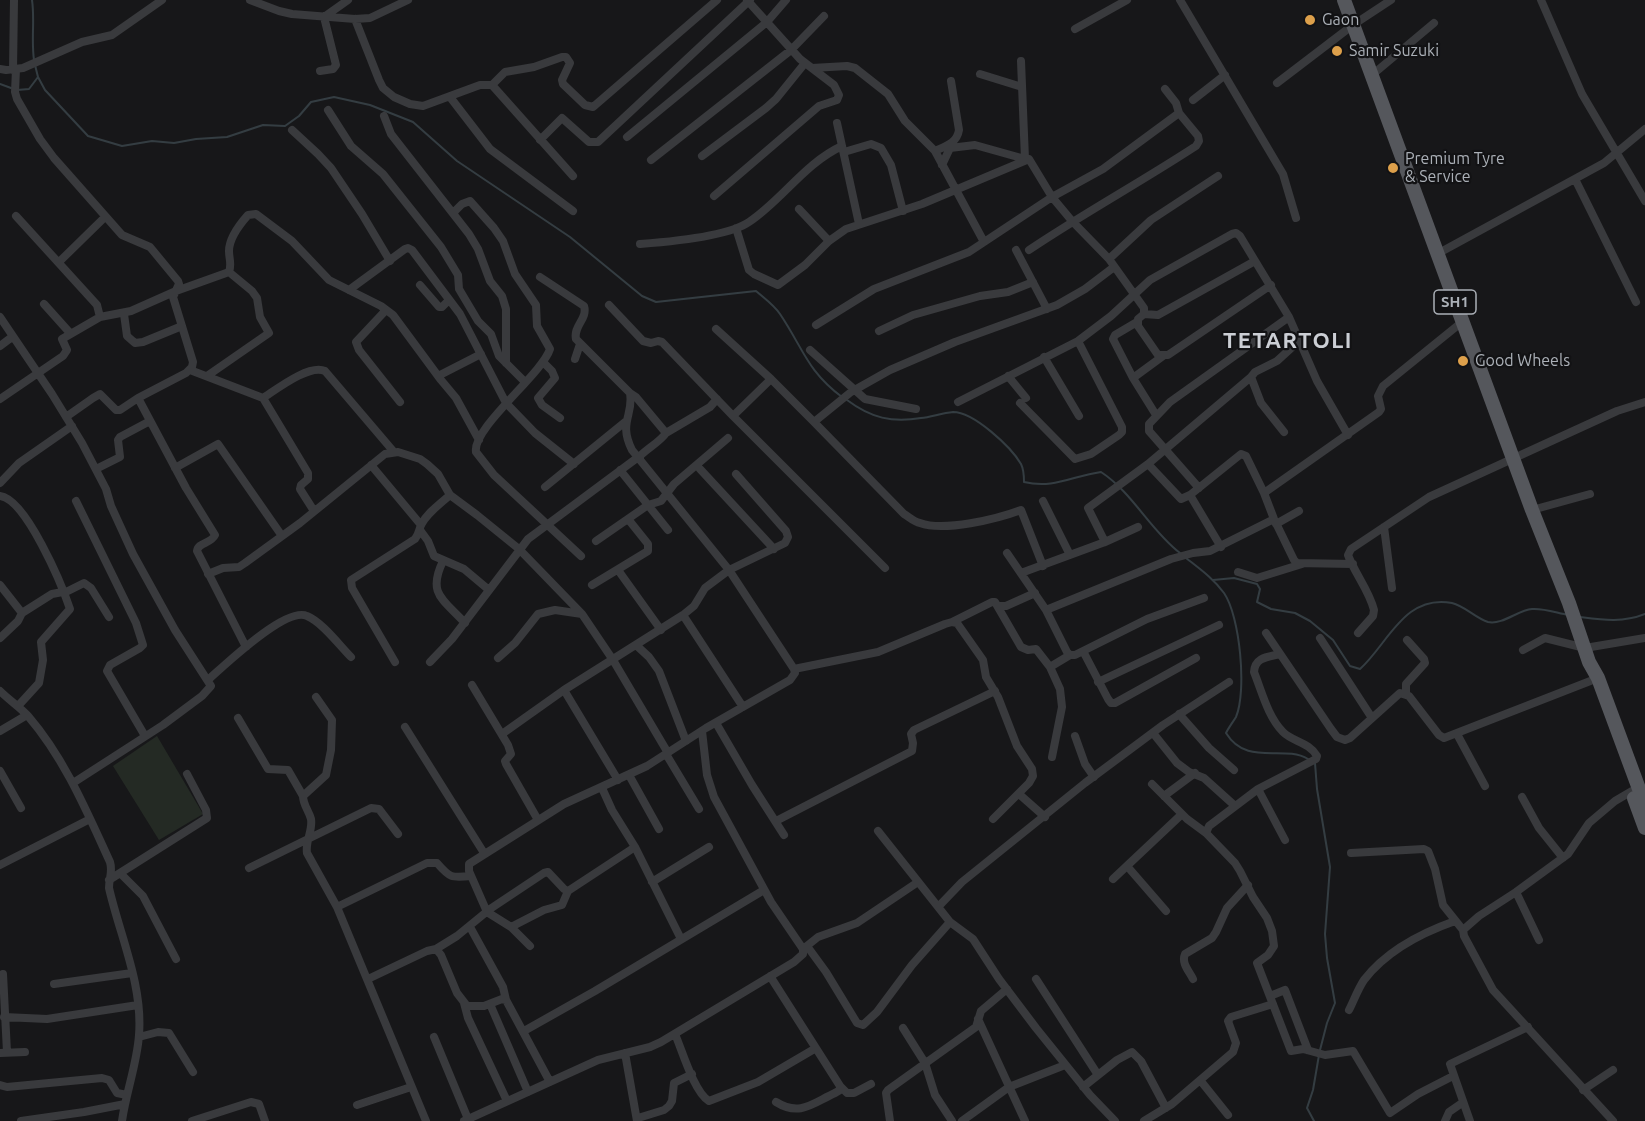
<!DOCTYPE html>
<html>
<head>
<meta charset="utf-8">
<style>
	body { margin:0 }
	canvas { display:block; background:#171719 }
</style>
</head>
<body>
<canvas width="1645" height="1121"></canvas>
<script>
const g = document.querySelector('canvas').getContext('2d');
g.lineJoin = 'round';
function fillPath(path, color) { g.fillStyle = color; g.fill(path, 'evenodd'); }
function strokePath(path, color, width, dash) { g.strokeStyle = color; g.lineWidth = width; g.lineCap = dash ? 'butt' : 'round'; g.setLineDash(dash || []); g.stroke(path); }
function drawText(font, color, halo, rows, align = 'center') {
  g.font = font + ' Ubuntu,sans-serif'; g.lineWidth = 4.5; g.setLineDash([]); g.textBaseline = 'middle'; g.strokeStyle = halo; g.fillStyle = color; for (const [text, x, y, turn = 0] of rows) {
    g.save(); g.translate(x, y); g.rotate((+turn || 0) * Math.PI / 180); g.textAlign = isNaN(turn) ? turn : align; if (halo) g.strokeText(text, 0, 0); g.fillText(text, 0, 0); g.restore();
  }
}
fillPath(new Path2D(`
	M157,736L203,814L159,840L113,766Z`), '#242a24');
strokePath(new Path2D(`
	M32,0C35,20 31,39 34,60
	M35,65L38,77L45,90L88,136L122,146L152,141L174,143L196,139L227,137L263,125L285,126L299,116L311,102L334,97L370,105L413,122L457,161L570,237L642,296L656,302L756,291C764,298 774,305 780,314C803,348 807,371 842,397
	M0,84L11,88
	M17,90L29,89L38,77
	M847,400C871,418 892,423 921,418C931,417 942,413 953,412C974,412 1011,447 1021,464C1024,470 1024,476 1024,482C1054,489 1072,476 1101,472C1133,493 1150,530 1180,553
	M1186,558C1200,569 1214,579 1224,593C1240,616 1247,691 1236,717C1233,722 1229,727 1226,733C1247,767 1283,744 1308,759
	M1213,580L1234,578L1257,584L1260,589L1257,602L1271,609L1295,613L1310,621L1333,640L1350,666L1360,669C1388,644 1404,594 1452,603C1465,606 1475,618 1488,622C1503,625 1518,610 1532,609C1544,608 1557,613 1569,615
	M1580,617C1603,620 1623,623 1645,614
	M1315,763L1317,789L1330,867L1325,934L1327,958L1335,1003L1327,1023L1320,1050
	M1314,1121L1307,1108L1313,1090L1319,1055`), '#343d42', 2);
strokePath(new Path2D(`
	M250,0L279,11L292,14L355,19L370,18L408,0
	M1180,0L1283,174L1296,218
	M1541,0L1582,94L1645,201
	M355,19L379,80L383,88L394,97L410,104L423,106L480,85H492L573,176
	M1075,29L1127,0
	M812,68L847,66L855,68L888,94L905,121L935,151L984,242
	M0,69L6,70L23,68L82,42L112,35L162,0
	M16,69L15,92L17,99L40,139L54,158L122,235L150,247L178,281L179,284L173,297L193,362L192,367L186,373L138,398L120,410H116L100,394L93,398L66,417
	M13,70L14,0
	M320,71L333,69L336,65L324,17L348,0
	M980,74L1022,87
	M1372,75L1434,23
	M1277,83L1353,25L1391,0
	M492,85L505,72L534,67L562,57H566L570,63L562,80L563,84L585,105L593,107L717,0
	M450,97L490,149L573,211
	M1193,100L1225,75
	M328,110L351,146L383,174L441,247L458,275L459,289L478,321L491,334L499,356L525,382
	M384,116L391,134L469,234L478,249L490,281L502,296L506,309V363
	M837,123L859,224
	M292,130L318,154L331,168L362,214L390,261
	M627,137L767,22L786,0
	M540,140L562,118L589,142H598L750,0
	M935,151C946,146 957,143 959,130L951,81
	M844,152L871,144L881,148L891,165L903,211
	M702,156L766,108L776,99L805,63
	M651,160L791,50L824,16
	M942,165L950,148L975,145L1025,159L1021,61
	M1218,176L1151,220L1109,259L1144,308V314L1138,319V326L1158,355H1168L1271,285
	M1575,179L1636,302
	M714,196L819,106L837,100L839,95L834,85L800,59L747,0
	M799,209L829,241
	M453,213L462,204L470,201L494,228L503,241L515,274L536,305L537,326L550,349C542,374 472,428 476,452L494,475L581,556
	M16,216L97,305L100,317
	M736,228L749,270L754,274L778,285L805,265L829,241L846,229L922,204L1029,159L1052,197L1072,221L1109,259
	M640,244C667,242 727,237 749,222C782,200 805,163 842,146
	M1016,250L1047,309
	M1029,250C1084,213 1141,182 1196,146L1199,141L1198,136L1179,113
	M1437,254L1604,163L1645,129
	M59,262L105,217
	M420,285L439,307H442L449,300
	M349,290L405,249L408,248L412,250L460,314L506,403L535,433L574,464
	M44,304L70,333
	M609,305L643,341L651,343L658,341L662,342L733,416
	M386,310L356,342L359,350L400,402
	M124,314L127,336L135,343L143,342L182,326
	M1144,314L1158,315L1255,261
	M0,317L52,394L82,443L106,489L111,506L133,554L175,630L211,686L202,696L163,725L73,783
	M1137,322L1115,335L1113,339L1133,378L1156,415
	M816,325L874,289L969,252L1052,197L1103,169L1179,113L1176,103L1165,89
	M716,329L771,379L814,422
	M879,331L913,315L980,296L1008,292L1033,282
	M0,346L12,337
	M810,350L865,399L916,409
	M1044,357L1079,416
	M575,359L580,344
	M543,362L552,371L555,378L538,398L542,405L560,418
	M190,370L263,398L308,473V479L301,485L300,489L314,511
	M207,376L269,333L260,317L257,298L252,291L229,272
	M438,376L481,354
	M1008,376L1026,398
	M1251,377L1148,464L1181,499L1190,495L1241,454L1246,456L1264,493
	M1133,378L1163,356
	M771,379L733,416L885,568
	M630,393L636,397L666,433
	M138,398L186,488L215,535C211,544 198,542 197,551L246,647
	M263,398C277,389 309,364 325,371L394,452
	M0,399L63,356L67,350L62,339L100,317L131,311L176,291L229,272C232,264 229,259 229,251C229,239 240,224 248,215L256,214L292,241L329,280L381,306L393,315L441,380L456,398L479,440
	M958,402L1078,341L1111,316L1150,280L1232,234L1236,233L1240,236L1289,317L1317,381L1348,435
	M1020,403L1075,459L1091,454L1119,435L1122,432V427L1078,341
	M1284,432L1261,403L1251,377L1255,372L1277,361L1300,340
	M371,465L421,525
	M175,468L218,444L282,536
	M96,469L120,457L118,440L120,437L150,421
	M700,469L774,549
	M620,470L668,530
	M0,483L19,463L72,426
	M545,487L625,422
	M1199,488L1149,431V424L1170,402L1289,317
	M1190,495L1221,547
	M0,496C26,499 62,585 70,609L41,642L43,660L39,683L18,706
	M76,501L136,623L143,645L140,648L110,665L107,671L145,736
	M1043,501L1070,555
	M1532,510L1590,494
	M1276,524L1299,511
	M1138,527L1105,542L1088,508L1148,464
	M1384,527L1392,588
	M420,530L428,541L434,556L464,569L489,590
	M596,541L648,505L661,501L674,484L728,438
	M1007,553L1046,610L1171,559L1193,553L1210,551L1274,519
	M443,561C427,594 443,599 465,623
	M1353,564L1297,563L1294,560L1274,519L1264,493L1379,412L1381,409L1378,396L1383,386L1462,322
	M1043,566L1021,510C997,519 944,532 920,523C914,522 909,517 904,514L814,422L851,392L890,370L955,342L1057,305L1085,289L1114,267
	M618,570L661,630
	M1238,572L1257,578L1302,564
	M1021,573L1105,542
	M208,574L223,568L239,567L245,563L300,523L385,454L398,452L420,459L427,464L438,474L450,495L477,515L519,549L582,614
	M0,585L22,613L18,621L0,638
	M592,585L648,551V544L628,519
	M998,606H1006L1035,593
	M1046,610L1067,652L1070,655H1075L1147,619L1204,598
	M22,613L52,594L68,591L84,583L91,588L109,617
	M683,615L743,707
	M952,622L992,602H995L1021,647L1028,650L1036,649L1050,667
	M1266,633L1331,729L1337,737L1345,740L1350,738L1400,693L1409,696L1439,735L1444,738L1598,678
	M1358,633L1373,616L1374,610C1369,590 1355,574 1348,555L1351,549L1429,497L1617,411L1645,402
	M1320,638L1372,718
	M636,645L649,657L659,671L686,741
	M1523,650L1545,638L1585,648L1645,638
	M1083,651L1108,699L1111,703H1115L1196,658
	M1280,654C1268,657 1255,657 1254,672C1262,692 1268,717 1283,732C1293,742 1309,742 1317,756L1316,759L1258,789L1209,826L1206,833L1235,863L1240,871L1253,897L1267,918L1272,931L1274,946L1268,955L1257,963L1291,1051L1303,1049L1325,1055L1353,1051L1390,1113L1418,1094L1453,1076
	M498,658L515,643L538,614L555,610L582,614L613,660L668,753
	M395,662L352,588L351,580L415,539C419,534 419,530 421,525C427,513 440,504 450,495
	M430,662L452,639L528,539L637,458L640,460V456C648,448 661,441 666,433L710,407L717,399
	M794,669L878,652L945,624L952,622L957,623L983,660L986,677L998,697L1017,746L1032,769L1033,776L1029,783L993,819
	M209,679C225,665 286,606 307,616C322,622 340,646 351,657
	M1098,682L1219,625
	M472,685L508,745L511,754L505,761L506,764L538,820
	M564,690L618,780
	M0,691C9,700 20,707 28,716C65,759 87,812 110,862C113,872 109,878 109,888C120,936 143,985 139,1035C137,1064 126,1092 122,1121
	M1406,694V684L1425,663L1424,659L1407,640
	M316,697L332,720L331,750L326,775L303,796C303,805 309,811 311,819C313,831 305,841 307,853L337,907L426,1121
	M1179,714L1209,748L1234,770
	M238,718L268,769L288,770L303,796
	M716,723L752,785L784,835
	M405,727L484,853
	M0,731L27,715
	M1153,733L1177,763L1189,772L1204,778L1234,805
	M502,734L564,690L683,615L694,606L705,588L729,570L785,543L788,537L786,531L736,474
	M1457,734L1485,786
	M1075,736L1085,764L1094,777
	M666,754L699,809
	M1052,757L1062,707L1060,689L1050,667L1070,655
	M0,771L21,808
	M629,775L659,829
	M1152,784L1187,819L1206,833
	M602,788L612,810L635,847L681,939
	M1258,789L1285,840
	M1019,794L1045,817
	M1164,796L1195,773
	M1522,797L1539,828L1563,858
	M776,821L912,751L913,743L911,734L914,730L995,691
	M878,831L950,922L973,939L999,979L1036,1028L1090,1095L1115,1121
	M1351,853L1424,849L1428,851L1435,869L1443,905L1463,930
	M0,865L90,819
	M1127,866L1166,911
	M249,868L371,808L379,809L398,834
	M120,873L143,896L176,959
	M1113,879L1182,814
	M109,880L207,818L206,810L187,774
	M652,882L709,847
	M1516,892L1539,940
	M939,906L962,882L1085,783L1163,725L1229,682
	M337,907L427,863H437C450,878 451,878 471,876
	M470,927L503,987L506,1000
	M511,927L544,910L562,905L568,891
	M530,946L511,927L487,912L469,871V864L564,804L647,766L706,728L790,680L795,673L794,669L729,570L632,450C618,422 634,415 630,393L576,339C573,326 588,319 584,306L540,277
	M807,946L826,972L857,1023L863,1025L877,1012L912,965L950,922
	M436,949L457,936L490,909L544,873L548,872L564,889L568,891L635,847
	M803,949L818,937L857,923L918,882
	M3,974L7,1052
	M770,976L840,1086V1090L835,1093C813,1103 800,1117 776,1102
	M368,979L427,951L436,949L441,955L457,993L467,1006H484L502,999L506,1000L550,1082
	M1036,979L1098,1075
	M1193,979C1189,971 1181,963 1185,954L1212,938L1216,932L1227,908L1248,885
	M54,984L132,973
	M1270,996L1285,990L1308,1050
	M464,1003L468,1018L507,1101
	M490,1004L528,1092
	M1349,1010C1354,1000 1358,989 1364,980C1387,950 1421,933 1455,921
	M4,1017L47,1019L138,1005
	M978,1019L1025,1121
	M903,1028L925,1063L935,1095L952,1121
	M524,1031L595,991L764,890
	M675,1034C682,1050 694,1092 709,1101L758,1082L816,1048
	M139,1037L158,1032L169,1033L193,1072
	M434,1037L468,1119
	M0,1053L25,1052
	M625,1053L637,1121
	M1200,1080L1228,1115
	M0,1085L7,1087L102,1078L109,1080L117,1093L127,1095
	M840,1086L847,1093H854L871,1084
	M1083,1087L1117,1060L1132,1052L1141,1061L1166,1108
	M1583,1090L1613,1070
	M357,1105L411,1087
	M638,1118L664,1110L669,1106L672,1101L674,1083L692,1074
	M21,1121L84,1112L125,1104
	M192,1121L251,1102L259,1104L265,1121
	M464,1121L598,1060L650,1047L661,1042L794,962L803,954V949L771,902L714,797L707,775L702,731
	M890,1121L886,1093L888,1090L976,1027L981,1011L1007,989
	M962,1121L1009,1087L1065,1065
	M1144,1121L1172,1104L1233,1052L1236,1043L1228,1021L1231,1017L1273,1004
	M1445,1121L1449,1112L1462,1103
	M1470,1121L1450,1064L1528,1027
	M1613,1121L1493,990L1464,936L1463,930L1479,916L1516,892L1568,854L1589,823L1615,801L1632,791`), '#393a3d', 8);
strokePath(new Path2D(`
	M1344,0L1532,510L1569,603L1589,662L1598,678L1645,805
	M1634,798L1645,828`), '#55575c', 14);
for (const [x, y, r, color] of [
	[1310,20,6,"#dda04b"],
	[1337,51,6,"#dda04b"],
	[1393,168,6,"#dda04b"],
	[1463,361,6,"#dda04b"]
]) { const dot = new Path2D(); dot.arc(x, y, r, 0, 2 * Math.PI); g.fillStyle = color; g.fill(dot); strokePath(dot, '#121214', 2); }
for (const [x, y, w] of [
	[1455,302,42]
]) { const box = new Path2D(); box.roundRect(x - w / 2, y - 12, w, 24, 4.5); g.fillStyle = '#121214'; g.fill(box); strokePath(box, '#abb0b7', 1.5); }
drawText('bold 15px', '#abb0b7', null, [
	["SH1",1455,302]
]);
drawText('16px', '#abb0b7', '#121214', [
	["Gaon",1322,20],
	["Samir Suzuki",1349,51],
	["Premium Tyre",1405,159],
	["& Service",1405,177],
	["Good Wheels",1475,361]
], 'left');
g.letterSpacing = '1.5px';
drawText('bold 22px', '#cbced4', '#121214', [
	["TETARTOLI",1288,341]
]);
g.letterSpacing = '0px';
</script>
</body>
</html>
